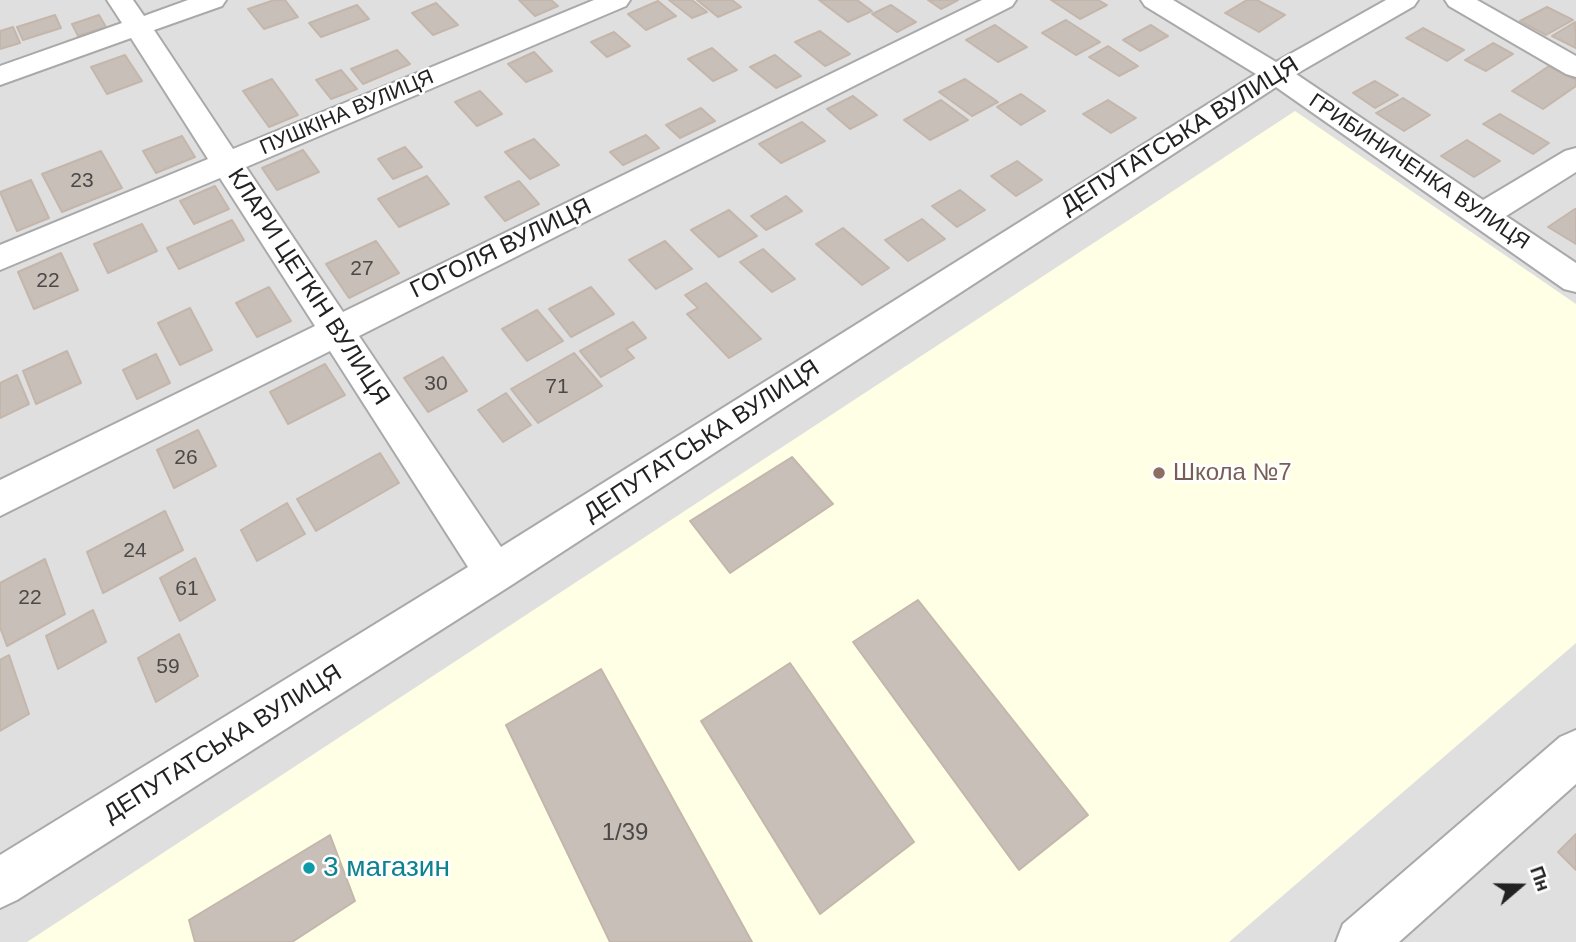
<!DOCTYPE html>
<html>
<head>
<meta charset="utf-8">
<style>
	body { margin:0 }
	#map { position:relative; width:1576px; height:942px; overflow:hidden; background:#f2efe9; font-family:Helvetica,sans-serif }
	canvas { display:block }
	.north { position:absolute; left:1485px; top:851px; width:70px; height:70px; -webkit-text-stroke:5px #fff; paint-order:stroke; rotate:70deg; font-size:19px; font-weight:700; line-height:28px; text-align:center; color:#222 }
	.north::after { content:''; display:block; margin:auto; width:24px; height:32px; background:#222; clip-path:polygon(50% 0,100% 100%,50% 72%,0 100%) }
</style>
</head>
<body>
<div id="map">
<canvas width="1576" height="942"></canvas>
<div class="north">Пн</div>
</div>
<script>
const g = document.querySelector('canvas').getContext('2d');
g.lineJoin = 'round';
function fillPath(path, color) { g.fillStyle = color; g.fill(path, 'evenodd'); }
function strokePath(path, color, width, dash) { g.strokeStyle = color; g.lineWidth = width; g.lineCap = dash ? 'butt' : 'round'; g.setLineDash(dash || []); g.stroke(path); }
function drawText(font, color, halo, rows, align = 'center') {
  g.font = font + ' Helvetica,sans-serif'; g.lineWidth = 5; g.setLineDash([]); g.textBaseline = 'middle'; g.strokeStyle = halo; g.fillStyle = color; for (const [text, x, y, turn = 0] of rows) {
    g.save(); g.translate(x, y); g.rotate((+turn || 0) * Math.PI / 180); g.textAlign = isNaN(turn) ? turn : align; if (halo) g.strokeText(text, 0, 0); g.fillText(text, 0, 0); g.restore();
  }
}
fillPath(new Path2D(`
	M0,0H1576V942H0Z`), '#e0dfdf');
fillPath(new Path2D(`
	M1295,111L1576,304V643L1229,942H27Z`), '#ffffe5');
const building = new Path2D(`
	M274,0H285L298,17L264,29L248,9Z
	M519,0H551L558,6L535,16Z
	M669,0H692L707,12L692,18Z
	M697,0H732L741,7L718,17Z
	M819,0H857L872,11L848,22Z
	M928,0H958L941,9Z
	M1051,0H1098L1107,5L1080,19Z
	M1247,0H1257L1285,15L1259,32L1225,13Z
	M658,1L676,16L646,30L628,14Z
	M436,3L458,25L433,35L412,13Z
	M357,5L369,19L321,37L309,23Z
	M891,5L916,22L897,32L872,14Z
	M1547,7L1573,20L1546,35L1520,21Z
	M55,15L61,28L23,40L17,27Z
	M99,15L106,27L78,36L72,24Z
	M1066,20L1100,42L1076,55L1042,33Z
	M1575,22L1576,48L1552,36Z
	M995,25L1027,47L998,62L966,40Z
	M1151,25L1168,36L1140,51L1123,40Z
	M13,27L20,43L0,49V31Z
	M1423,28L1464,50L1447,61L1406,38Z
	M820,31L850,54L825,66L795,42Z
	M614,32L630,46L607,57L591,42Z
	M1493,43L1513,54L1486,71L1465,60Z
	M1108,46L1138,66L1119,76L1089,57Z
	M712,48L737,70L713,81L688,59Z
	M397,50L410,64L363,84L351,69Z
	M534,52L552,71L526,82L508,64Z
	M125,55L142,81L107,94L91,67Z
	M775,55L801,76L776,88L750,67Z
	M1549,66L1576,80V86L1543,109L1512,91Z
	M341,70L357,89L331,99L316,80Z
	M272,79L298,115L269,127L243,91Z
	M965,79L998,102L972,116L939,92Z
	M1375,81L1398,95L1375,108L1353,93Z
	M480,91L502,114L477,126L455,102Z
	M1021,94L1045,111L1021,125L997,107Z
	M853,96L877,115L850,129L827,109Z
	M1403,98L1430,115L1404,131L1376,113Z
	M941,100L968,120L930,140L904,120Z
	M1108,100L1136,118L1111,133L1083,114Z
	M701,108L715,121L680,138L666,125Z
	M1500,114L1549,143L1533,154L1483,124Z
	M802,122L825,141L781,163L759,144Z
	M646,135L659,148L623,165L610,152Z
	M182,136L195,157L156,173L143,151Z
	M534,139L559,165L530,179L505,152Z
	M1467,140L1500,161L1474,177L1441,156Z
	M405,147L422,167L393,179L378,159Z
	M303,150L319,172L277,190L262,168Z
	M101,151L122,188L62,212L42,174Z
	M1017,161L1042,180L1016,196L991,176Z
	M427,176L449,204L399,227L378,199Z
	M31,180L49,218L17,231L0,192Z
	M519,181L539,204L505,221L485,197Z
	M215,186L229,209L194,224L180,201Z
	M960,190L985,210L957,227L932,206Z
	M786,196L802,211L766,230L751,216Z
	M1575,209H1576V244L1548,227Z
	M729,210L757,236L719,257L691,230Z
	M922,219L945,239L908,261L885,240Z
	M232,220L244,240L179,269L167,248Z
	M142,224L157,251L108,273L94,244Z
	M843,228L889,268L862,285L816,244Z
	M376,241L399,273L349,298L326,264Z
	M665,241L692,269L656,289L629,260Z
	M763,249L795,279L772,292L740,262Z
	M61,253L78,290L34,309L18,272Z
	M706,283L761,339L729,358L687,314L698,308L685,295Z
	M269,287L291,321L257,337L236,303Z
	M591,287L614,314L571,337L549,309Z
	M190,308L212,350L180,365L158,323Z
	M537,310L563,341L527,361L502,329Z
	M633,322L646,338L626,349L634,358L601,377L580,351Z
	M67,351L81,383L36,404L23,371Z
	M574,353L602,386L538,423L511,389Z
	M156,354L170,383L137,399L123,370Z
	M443,357L467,391L428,412L404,378Z
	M325,364L345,395L288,424L270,392Z
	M17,375L29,404L0,418V383Z
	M506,393L531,425L503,442L478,410Z
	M198,430L216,466L174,488L157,450Z
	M380,453L399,483L316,531L297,499Z
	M792,457L833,504L730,573L690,521Z
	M287,503L305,534L257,561L241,530Z
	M165,511L183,550L103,593L87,552Z
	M195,558L215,600L180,621L160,578Z
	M45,559L65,614L7,646L0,627V583Z
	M918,600L1088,815L1019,870L853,642Z
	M93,610L106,642L58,669L46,636Z
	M179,634L198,676L156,702L138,658Z
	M9,655L29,714L0,731V660Z
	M790,663L914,842L820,914L701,721Z
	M601,669L752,942H610L506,725Z
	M1576,834V870L1558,852Z
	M330,835L355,901L292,942H195L189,920Z`);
fillPath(building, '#c7bfb8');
strokePath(building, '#c4b6ab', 2);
const minor = new Path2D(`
	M107,0H133L144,16L188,0H226L222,6L154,30L233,149L594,0H630L626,6L246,167L343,312L982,0H1016L1012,6L359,336L501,547L1256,74L1145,6L1141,0H1173L1276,62L1386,0H1418L1414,6L1296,74L1483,200L1565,151L1576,148V172L1506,216L1576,263V292L1564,289L1276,87L510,586L17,900L0,908V855L468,567L330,351L0,516V480L315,326L220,178L0,270V245L208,159L131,38L0,85V66L122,23Z
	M1445,0H1477L1576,56V77L1566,74L1449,6Z
	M1576,730V784L1399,942H1336L1343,924L1560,737Z`);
strokePath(minor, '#a9a9a9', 4);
fillPath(minor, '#fff');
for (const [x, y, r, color] of [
	[1159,473,7,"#8d6e63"],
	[309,868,7,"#0f9aa8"]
]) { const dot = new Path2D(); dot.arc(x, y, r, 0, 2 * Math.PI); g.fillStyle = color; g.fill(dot); strokePath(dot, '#fff', 2.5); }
drawText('21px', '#222', '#fff', [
	["ПУШКІНА ВУЛИЦЯ",347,113,-23],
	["ГРИБИНИЧЕНКА ВУЛИЦЯ",1419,172,34]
]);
drawText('21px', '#4b4948', null, [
	["23",82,181],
	["27",362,269],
	["22",48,281],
	["30",436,384],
	["71",557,387],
	["26",186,458],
	["24",135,551],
	["61",187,589],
	["22",30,598],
	["59",168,667]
]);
drawText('24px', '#222', '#fff', [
	["ДЕПУТАТСЬКА ВУЛИЦЯ",1180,136,-32],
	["ГОГОЛЯ ВУЛИЦЯ",501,249,-26],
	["КЛАРИ ЦЕТКІН ВУЛИЦЯ",308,287,57],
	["ДЕПУТАТСЬКА ВУЛИЦЯ",702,441,-33],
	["ДЕПУТАТСЬКА ВУЛИЦЯ",223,744,-32]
]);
drawText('24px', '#785e54', '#fff', [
	["Школа №7",1173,473]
], 'left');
drawText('24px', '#4b4948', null, [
	["1/39",625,833]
]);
drawText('28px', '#0d838f', '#fff', [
	["3 магазин",323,868]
], 'left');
</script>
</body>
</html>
